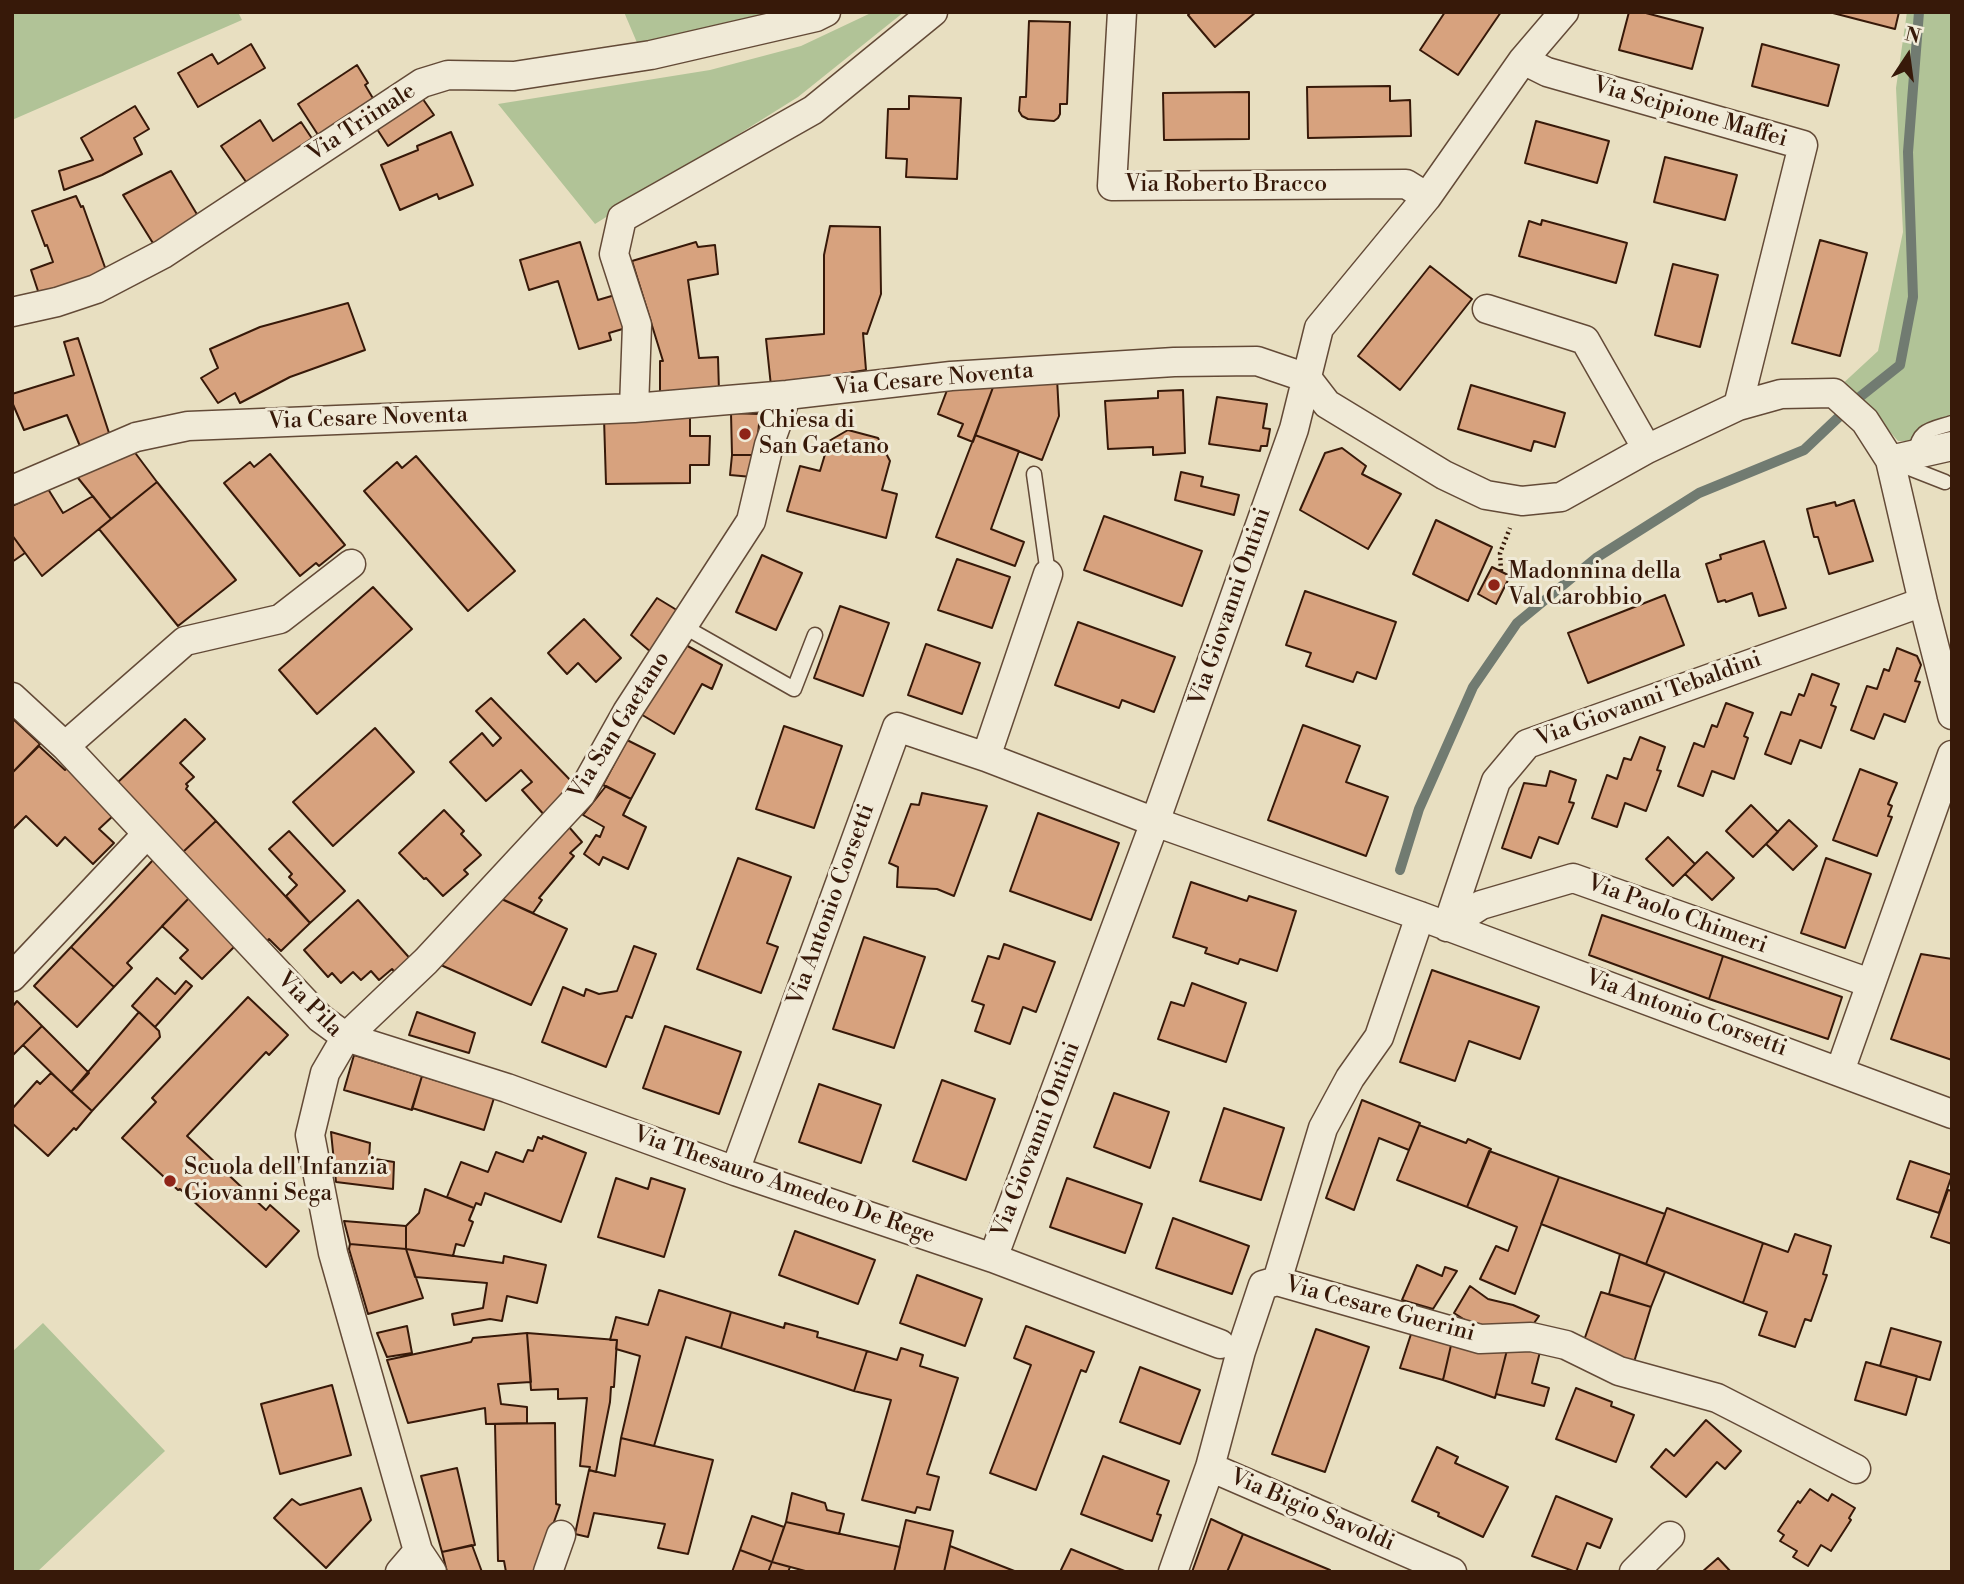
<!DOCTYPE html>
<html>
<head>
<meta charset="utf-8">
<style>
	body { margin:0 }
	#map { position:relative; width:1964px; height:1584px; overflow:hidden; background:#e8dfc1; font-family:"Libre Bodoni",serif }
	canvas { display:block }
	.frame { position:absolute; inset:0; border:14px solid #371909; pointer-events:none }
	.north { position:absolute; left:1873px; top:21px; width:70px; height:70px; -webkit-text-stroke:5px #f0ead7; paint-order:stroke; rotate:13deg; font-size:19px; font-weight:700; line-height:28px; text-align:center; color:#371909 }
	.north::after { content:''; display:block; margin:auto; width:24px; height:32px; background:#371909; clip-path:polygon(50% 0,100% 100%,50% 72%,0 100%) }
</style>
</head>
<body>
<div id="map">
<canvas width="1964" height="1584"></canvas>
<div class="frame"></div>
<div class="north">N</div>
</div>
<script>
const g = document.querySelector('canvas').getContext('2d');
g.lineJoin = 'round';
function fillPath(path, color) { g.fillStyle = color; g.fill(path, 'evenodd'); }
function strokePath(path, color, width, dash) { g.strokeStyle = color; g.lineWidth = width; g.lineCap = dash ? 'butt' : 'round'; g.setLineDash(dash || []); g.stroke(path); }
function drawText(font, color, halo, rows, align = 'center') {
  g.font = font + ' "Libre Bodoni",serif'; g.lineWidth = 6; g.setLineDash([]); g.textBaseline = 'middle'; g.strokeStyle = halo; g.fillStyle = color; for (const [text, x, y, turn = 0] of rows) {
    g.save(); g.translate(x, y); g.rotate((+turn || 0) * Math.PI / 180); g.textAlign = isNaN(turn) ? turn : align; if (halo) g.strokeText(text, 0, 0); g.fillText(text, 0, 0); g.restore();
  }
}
fillPath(new Path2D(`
	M12,12H238L242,20L12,120Z
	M624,12H768L753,18L638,45Z
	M873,12H904L798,97L595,224L498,104L710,70L801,46Z
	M1907,12H1952V440L1933,442L1898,441L1860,397L1838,388L1878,351L1903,232L1896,88Z
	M43,1323L165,1451L37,1572H12V1352Z`), '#b1c397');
strokePath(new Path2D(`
	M1400,870L1419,809L1473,687L1517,623L1596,558L1699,493L1804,450L1861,396L1900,365L1913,297L1908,152L1919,12`), '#717b71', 10);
const building = new Path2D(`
	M1191,12H1256L1215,47L1188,15Z
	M1445,12H1501L1458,75L1420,50Z
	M1629,12H1642L1703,28L1692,69L1619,50Z
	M1829,12H1899L1895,29Z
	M1029,21L1070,22L1067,104H1060V114L1058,118L1054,121L1028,119L1022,116L1019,111L1020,97H1026Z
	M251,44L265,68L198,107L178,73L212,54L218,64Z
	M1762,44L1839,65L1828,106L1752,86Z
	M357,65L368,83L365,85L377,105L322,141L298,104Z
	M1390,86V101L1410,100L1411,136L1308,138L1307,87Z
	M1249,92V139L1164,140L1163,93Z
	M420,95L434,115L388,146L375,126Z
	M909,96L961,98L957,179L906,177L907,159L886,158L888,109H909Z
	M135,106L149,129L134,138L142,154L102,175L64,190L59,171L93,160L81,138Z
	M260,120L273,141L301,122L317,146L251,189L221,146Z
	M1536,121L1609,141L1597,183L1525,163Z
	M451,132L473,185L439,199L437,194L400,210L381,165L418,150L417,146Z
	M1665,157L1737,175L1725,220L1654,202Z
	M171,171L201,221L156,248L123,195Z
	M76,196L81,207L83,206L107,273L40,297L31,270L53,262L47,245L45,246L32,211Z
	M1542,220L1627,243L1616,283L1519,256L1529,221L1541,225Z
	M830,226L880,227L881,294L867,334L863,333L866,370L771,386L766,339L824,334V255Z
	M1820,240L1867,253L1840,356L1792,343Z
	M580,242L598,300L615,295L626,328L609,333L611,340L579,349L558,281L529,290L520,260Z
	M696,242L698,247L715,245L718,274L688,280L699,358L718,357L719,392L660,397V361H663L632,261Z
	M1673,264L1718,275L1700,347L1655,335Z
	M1430,266L1472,299L1400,390L1358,356Z
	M348,303L365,350L290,377L240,403L235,393L218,403L201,378L218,368L210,349L260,327Z
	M78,338L110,436L82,451L67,415L24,430L12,402V394L74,375L64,342Z
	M1057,378L1059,416L1042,460L975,435L995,382Z
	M995,382L973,442L958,436L963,424L938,414L949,385Z
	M1471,385L1565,413L1555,447L1534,441L1531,451L1458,429Z
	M1183,390L1185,453L1153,455V447L1108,449L1105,401L1158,398V391Z
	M1217,397L1267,404L1263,428L1270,429L1267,446H1261L1260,451L1209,444Z
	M731,413L760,414L756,455H732Z
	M690,415V436H710L709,465H690V483L606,484L604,418Z
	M848,430L878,438L890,461L882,490L897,494L886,538L787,511L800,466L820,471L829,441Z
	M975,435L1019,451L991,529L1024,542L1015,566L936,537Z
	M130,446L157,482L111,519L74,473Z
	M1342,448L1366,466L1362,474L1401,494L1368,549L1300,510L1325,453Z
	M270,454L345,545L319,566L316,563L300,576L224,483L250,462L254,467Z
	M732,455H756L752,477L730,475Z
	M416,456L515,571L468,611L364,491L397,462L402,468Z
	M1181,472L1203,477L1201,486L1239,495L1234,515L1175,500Z
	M157,482L236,580L178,626L99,529Z
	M48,489L63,513L93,496L111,519L42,576L12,535V506Z
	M1854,500L1873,561L1829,574L1818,537H1814L1807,509L1835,502L1836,506Z
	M1104,516L1202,551L1182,606L1084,570Z
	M1436,520L1492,547L1468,601L1413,574Z
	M12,535L25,553L12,562Z
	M1764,541L1786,608L1759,616L1752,593L1726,602L1725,600L1718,602L1706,564L1721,559L1720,555Z
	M762,555L802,573L776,630L736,612Z
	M957,559L1010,577L992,628L938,610Z
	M1492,567L1510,576L1496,604L1478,594Z
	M373,587L412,629L317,714L279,670Z
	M1305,591L1396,622L1376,679L1357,672L1353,682L1306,666L1311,653L1286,645Z
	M1665,595L1684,645L1588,683L1568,633Z
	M657,598L680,612L652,653L631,635Z
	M840,606L889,623L863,696L814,678Z
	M584,619L621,658L596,682L578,663L567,674L548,653Z
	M1078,622L1175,657L1154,712L1122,700L1119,708L1055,685Z
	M684,644L722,665L712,689L702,684L674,734L639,713Z
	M926,644L980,663L962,714L908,695Z
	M1897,648L1917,656L1921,665L1915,681L1920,682L1905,722L1884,714L1874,739L1851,730L1867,686L1877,689L1884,669L1889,671Z
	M1812,674L1839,684L1831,705L1836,707L1821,748L1800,740L1791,764L1765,754L1781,712L1791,715L1799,694L1804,696Z
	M491,698L574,784L546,817L522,790L532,782L521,770L486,801L450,762L482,733L493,746L501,738L476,711Z
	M1726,703L1753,713L1744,736L1748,738L1734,779L1712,771L1703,796L1678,786L1694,743L1704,747L1712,725L1717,727Z
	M12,718L40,744L12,773Z
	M185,719L205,739L180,763L194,777L186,784L188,786L186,789L216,821L183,852L117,783Z
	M1303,725L1360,746L1346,782L1388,797L1366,856L1268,820Z
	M784,726L842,746L814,828L756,809Z
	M375,728L414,772L333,846L293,802Z
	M1640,737L1665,747L1657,770L1661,771L1646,811L1625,803L1617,827L1592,818L1607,775L1617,779L1624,758L1631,760Z
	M627,740L655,754L631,799L603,785Z
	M39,746L65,770L68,767L114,815L99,829L114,843L93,864L65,837L57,846L26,816L12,830V773Z
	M1860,769L1897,783L1888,804L1892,806L1888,816L1892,817L1877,856L1833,840Z
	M1550,771L1576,780L1569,802L1574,803L1558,844L1539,837L1531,858L1502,848L1524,783L1546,786Z
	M606,786L631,799L623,815L646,827L628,869L603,857L599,865L584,854L596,835L600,837L604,827L583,815Z
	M922,793L987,806L954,896L937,889L897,887L898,867L889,863L911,804L919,805Z
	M1751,805L1778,832L1753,857L1726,831Z
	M444,810L464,831L461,834L481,855L464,870L468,874L443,896L426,878L424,879L399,853Z
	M1038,813L1119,843L1091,920L1010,891Z
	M1789,820L1817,846L1793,870L1766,844Z
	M216,821L310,923L281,951L269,939L266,942L183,852Z
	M569,827L582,842L570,853L574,856L539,898L542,900L533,913L495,896Z
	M289,831L345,891L310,923L286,896L297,885L289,877L292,874L269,849Z
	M1668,837L1695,864L1673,886L1646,859Z
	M1707,852L1734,878L1712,900L1685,874Z
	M738,858L791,877L767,943L778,947L761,993L697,969Z
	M1826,858L1871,874L1845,948L1801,933Z
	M153,860L190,897L127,963L132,968L114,987L71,947Z
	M1191,882L1247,901L1249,896L1296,911L1277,971L1240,959L1238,964L1205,953L1207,948L1173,937Z
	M495,896L567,929L531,1005L434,962Z
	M190,897L237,944L202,979L180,958L188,950L162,926Z
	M358,900L414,963L398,976L392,969L379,980L371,971L361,980L353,972L341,983L332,973L328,977L304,950Z
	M1602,915L1723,956L1709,999L1589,955Z
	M864,937L925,957L894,1048L833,1029Z
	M1004,944L1055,962L1036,1012L1023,1007L1010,1044L975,1031L984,1005L972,1001L988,956L999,959Z
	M634,946L656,954L632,1018L626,1016L606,1067L542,1042L563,987L584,996L586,989L599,994L617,991Z
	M71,947L114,987L77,1027L34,986Z
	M1921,954L1952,959V1060L1891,1039Z
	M1723,956L1842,997L1828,1039L1709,999Z
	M1432,970L1539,1007L1520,1059L1469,1041L1455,1081L1400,1062Z
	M157,978L175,994L186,981L192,986L155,1027L132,1006Z
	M1192,983L1246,1003L1226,1062L1158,1039L1171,1002L1184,1006Z
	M248,997L288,1035L269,1055L266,1052L187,1136L266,1210L270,1205L299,1231L266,1267L180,1189L178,1190L122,1138L156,1102L152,1098Z
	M17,1001L42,1026L12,1056V1007Z
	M139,1012L159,1031L160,1037L92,1111L71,1092Z
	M417,1012L475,1033L469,1053L409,1035Z
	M42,1026L89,1073L71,1092L23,1045Z
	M665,1026L741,1052L719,1114L643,1088Z
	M354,1055L422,1076L412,1110L344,1090Z
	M51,1073L92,1111L76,1130L74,1128L48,1156L12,1123V1109L37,1081L40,1084Z
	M422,1076L494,1098L484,1130L412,1108Z
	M942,1080L995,1099L966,1180L913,1161Z
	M819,1084L881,1105L861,1163L799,1142Z
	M1114,1093L1169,1112L1150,1168L1094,1147Z
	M1362,1100L1420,1123L1409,1150L1379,1138L1354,1210L1326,1198Z
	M1224,1108L1284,1128L1261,1200L1200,1181Z
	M1419,1125L1466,1143L1468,1139L1491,1149L1467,1207L1397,1180Z
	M331,1132L370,1143L369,1158L394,1162L393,1189L336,1182Z
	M543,1136L586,1153L561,1222L485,1193L481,1205L476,1203L474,1208L447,1197L461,1162L488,1172L496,1152L523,1162L528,1150L533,1151L538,1137L542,1139Z
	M1489,1151L1559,1177L1515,1294L1480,1279L1496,1246L1508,1251L1517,1227L1467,1207Z
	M1910,1161L1952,1175L1939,1213L1897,1199Z
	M1559,1177L1665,1214L1646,1264L1541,1224Z
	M616,1178L648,1189L651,1178L685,1189L664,1257L598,1237Z
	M1067,1178L1142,1204L1125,1253L1050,1227Z
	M425,1189L474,1208L469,1220L473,1222L464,1246L456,1244L453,1256L406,1249V1226L419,1213Z
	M1948,1190L1952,1191V1244L1931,1237Z
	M1667,1208L1763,1243L1743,1303L1646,1264Z
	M1173,1218L1249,1246L1232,1294L1156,1268Z
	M344,1221L406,1226V1249L350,1244Z
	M795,1231L875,1260L858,1304L779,1275Z
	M1795,1234L1831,1246L1823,1274L1827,1275L1811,1321L1805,1319L1795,1347L1759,1335L1767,1312L1743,1303L1763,1243L1788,1252Z
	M350,1244L406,1249L423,1298L368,1314L349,1249Z
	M406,1249L503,1263L504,1256L546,1265L537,1303L507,1296L502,1321L490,1319L454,1325L452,1314L483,1308L487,1283L415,1277Z
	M1620,1254L1665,1272L1651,1307L1609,1294Z
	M1417,1265L1442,1276L1445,1267L1457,1271L1433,1309L1402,1300Z
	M917,1275L982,1299L965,1346L900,1323Z
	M1470,1286L1488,1299L1513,1305L1539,1316L1527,1333L1482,1331L1454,1313Z
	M659,1290L731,1312L721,1348L686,1337L654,1446L621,1438L640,1356L616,1349L617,1340H610L616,1317L648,1325Z
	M1601,1292L1651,1307L1634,1362L1582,1346Z
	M731,1312L784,1328L785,1323L818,1332L817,1337L867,1351L854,1391L721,1348Z
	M407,1326L412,1353L387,1357L377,1333Z
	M1026,1326L1094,1352L1086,1372L1081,1370L1036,1490L990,1473L1031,1365L1014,1358Z
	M1891,1328L1941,1342L1930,1380L1880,1366Z
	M1316,1329L1369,1347L1325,1472L1272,1454Z
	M1412,1331L1452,1341L1443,1380L1400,1368Z
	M527,1333L531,1382L498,1384L501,1404L527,1407V1423L486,1424L485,1408L408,1423L387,1360L471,1342L473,1338Z
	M527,1333L617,1340L614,1387H611L610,1402L596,1472L589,1470L590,1467L580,1466L587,1398L558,1399V1389L531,1390Z
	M1452,1341L1508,1346L1495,1398L1443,1380Z
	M1508,1346L1541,1348L1532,1383L1549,1388L1544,1406L1496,1394Z
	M901,1348L923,1355L920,1366L958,1378L927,1474L939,1477L930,1510L917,1507L915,1513L862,1500L891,1400L854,1391L867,1351L897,1360Z
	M1866,1362L1917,1376L1906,1415L1855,1400Z
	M1140,1367L1200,1390L1180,1444L1120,1422Z
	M332,1385L351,1455L280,1474L261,1404Z
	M1576,1388L1612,1402L1611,1406L1634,1415L1616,1462L1556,1439Z
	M1706,1420L1741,1451L1725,1469L1717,1462L1686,1497L1651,1467L1666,1449L1674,1456Z
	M555,1423L556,1504L560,1505L536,1572H506L504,1561H498L495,1424Z
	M621,1438L713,1460L688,1554L658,1548L665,1524L594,1513L588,1537L575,1534L589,1470L615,1476Z
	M1437,1447L1458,1457L1455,1463L1508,1487L1483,1537L1438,1516L1439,1513L1412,1501Z
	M1103,1456L1169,1481L1157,1514L1161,1515L1152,1541L1081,1514Z
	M457,1468L475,1545L442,1552L421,1476Z
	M361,1488L371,1520L326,1568L274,1518L292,1499L300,1505Z
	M1810,1489L1828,1501L1832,1494L1855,1508L1849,1518L1851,1520L1831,1551L1821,1545L1808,1566L1793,1557L1797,1551L1780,1541L1784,1535L1778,1531L1798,1501L1800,1503Z
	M792,1493L825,1503L827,1510L844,1514L839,1534L786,1522Z
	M1556,1496L1612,1519L1600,1548L1587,1543L1576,1572L1532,1556Z
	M752,1516L784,1527L772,1562L740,1550Z
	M1211,1519L1243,1534L1227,1572H1192Z
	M906,1520L953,1531L944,1572H894Z
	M786,1522L900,1547L894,1572H809L772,1562Z
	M1243,1534L1330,1570L1329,1572H1227Z
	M472,1545L482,1572H447L442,1552Z
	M950,1546L1017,1572H944Z
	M1071,1549L1127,1572H1060Z
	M740,1550L772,1562L768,1572H732Z
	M1718,1558L1731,1572H1702Z
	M772,1562L790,1567L788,1572H768Z`);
fillPath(building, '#d7a27e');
strokePath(building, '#371909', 2);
const lane = new Path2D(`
	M1915,454C1919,429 1930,430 1952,423
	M1894,462L1945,482
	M1034,474L1048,574
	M683,626L794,689L815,635`);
const street = new Path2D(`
	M1122,12L1112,186L1406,184L1427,197
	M1523,60L1547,72L1803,145L1738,406
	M1487,309L1585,340L1647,449
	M12,312L57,302L96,289L163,254L422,83L448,75L514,76L651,55L816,17L826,12
	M787,395L769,445L751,521L627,712L581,794L426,961L346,1037L507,1088L735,1171L993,1258L1220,1344
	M634,408L637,325L614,254L622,218L813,110L933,12
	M1890,460L1952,446
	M12,490L136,437L188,426L634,408L787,395L951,376L1174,362L1257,361L1307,378L1327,404L1444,475L1486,495L1522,501L1561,497L1647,449L1738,406L1781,394L1834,393L1865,421L1890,460L1923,602L1952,715
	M12,697L65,746L320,1018L346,1037L325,1073L310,1135L333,1253L418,1551L432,1572
	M65,746L185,641L280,619L351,564
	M986,757L1048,574
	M1447,927L1496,781L1527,744L1923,602
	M1447,927L1481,905L1573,878L1870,983
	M12,977L147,834
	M1840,1071L1952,755
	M735,1171L897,727L986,757L1155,822L1420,916L1952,1114
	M993,1258L1155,822L1294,429L1319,328L1427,197L1523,60L1564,12
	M1277,1281L1323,1128L1350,1078L1379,1037L1420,916
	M1210,1467L1452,1572
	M400,1572L418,1551
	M548,1572L561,1535
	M1173,1572L1210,1467L1241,1351L1263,1285L1277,1281L1480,1339L1531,1337L1566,1345L1619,1371L1717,1398L1856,1469
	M1634,1572L1670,1536`);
strokePath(lane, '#634a37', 17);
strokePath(street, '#634a37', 31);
strokePath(new Path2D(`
	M1501,571L1500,553L1510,528`), '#371909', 4.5, [2, 3.5]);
strokePath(lane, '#f0ead7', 14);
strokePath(street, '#f0ead7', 28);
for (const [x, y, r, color] of [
	[745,434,7,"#8f2418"],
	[1494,585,7,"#8f2418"],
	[170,1181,7,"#8f2418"]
]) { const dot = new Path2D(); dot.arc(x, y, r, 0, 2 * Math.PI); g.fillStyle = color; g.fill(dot); strokePath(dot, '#f0ead7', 2.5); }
drawText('23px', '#371909', '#f0ead7', [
	["Via Scipione Maffei",1690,113,16],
	["Via Triinale",362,123,-33],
	["Via Roberto Bracco",1226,185],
	["Via Cesare Noventa",934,380,-5],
	["Via Cesare Noventa",368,419,-2],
	["Via Giovanni Ontini",1231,607,-71],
	["Via Giovanni Tebaldini",1649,700,-20],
	["Via San Gaetano",620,726,-58],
	["Via Antonio Corsetti",832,905,-70],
	["Via Paolo Chimeri",1677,915,20],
	["Via Pila",309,1005,45],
	["Via Antonio Corsetti",1686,1014,20],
	["Via Giovanni Ontini",1037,1140,-69],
	["Via Thesauro Amedeo De Rege",784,1186,19],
	["Via Cesare Guerini",1380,1310,15],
	["Via Bigio Savoldi",1312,1511,23]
]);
drawText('23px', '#371909', '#f0ead7', [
	["Chiesa di",759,421],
	["San Gaetano",759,447],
	["Madonnina della",1508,572],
	["Val Carobbio",1508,598],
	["Scuola dell'Infanzia",184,1168],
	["Giovanni Sega",184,1194]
], 'left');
</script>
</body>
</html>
